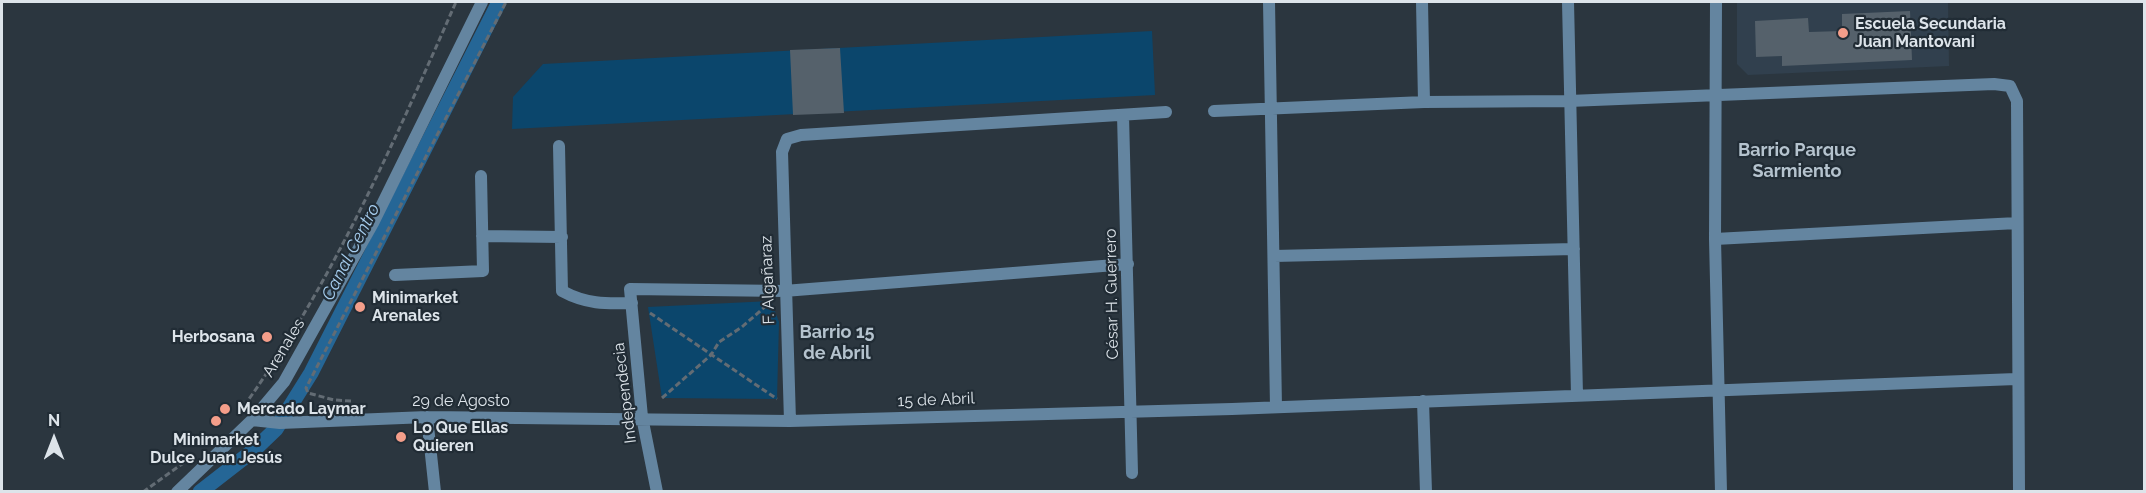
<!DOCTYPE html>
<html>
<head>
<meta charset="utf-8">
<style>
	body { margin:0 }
	#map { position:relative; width:2146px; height:493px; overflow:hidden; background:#2b363f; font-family:Raleway,sans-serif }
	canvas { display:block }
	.frame { position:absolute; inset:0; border:3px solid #dde4ea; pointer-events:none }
	.north { position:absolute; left:24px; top:409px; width:60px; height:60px; -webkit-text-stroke:4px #212c35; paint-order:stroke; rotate:0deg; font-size:16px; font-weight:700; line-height:24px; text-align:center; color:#dde4ea }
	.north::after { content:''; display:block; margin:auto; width:21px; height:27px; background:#dde4ea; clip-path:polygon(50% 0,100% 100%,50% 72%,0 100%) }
</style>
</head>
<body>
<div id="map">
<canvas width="2146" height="493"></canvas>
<div class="frame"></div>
<div class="north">N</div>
</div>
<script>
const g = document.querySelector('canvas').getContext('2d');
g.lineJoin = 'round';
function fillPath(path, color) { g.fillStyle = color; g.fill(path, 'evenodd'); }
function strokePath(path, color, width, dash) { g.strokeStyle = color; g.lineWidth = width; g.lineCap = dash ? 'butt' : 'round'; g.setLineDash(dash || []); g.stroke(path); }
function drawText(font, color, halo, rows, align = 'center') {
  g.font = font + ' Raleway,sans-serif'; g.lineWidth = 4.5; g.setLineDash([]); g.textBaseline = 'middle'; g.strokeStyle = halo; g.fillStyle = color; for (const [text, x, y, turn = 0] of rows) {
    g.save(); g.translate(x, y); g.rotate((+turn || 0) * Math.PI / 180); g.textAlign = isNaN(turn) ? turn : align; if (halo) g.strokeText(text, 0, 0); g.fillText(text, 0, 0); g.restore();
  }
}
fillPath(new Path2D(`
	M1737,2H1948L1949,66L1748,75L1737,64Z`), '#31404e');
fillPath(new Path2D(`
	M1152,31L1155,95L512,129L513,97L543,64Z
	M771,301L779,322L777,399L662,398L648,307Z`), '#0b466c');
strokePath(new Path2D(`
	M200,492L254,450L276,429L311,373L499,2`), '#256696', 15);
fillPath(new Path2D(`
	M1910,11L1912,60L1782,66V56L1756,57L1755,21L1808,18L1809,32L1842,31V14Z
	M840,48L844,113L793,115L790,50Z`), '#55616b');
strokePath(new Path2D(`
	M650,313L777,399
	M662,398L711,355L719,342L742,327L768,304
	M351,401L334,400L308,393L306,388L506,2
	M244,406C333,282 395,140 456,2
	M143,492L193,456`), '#636c74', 3, [6, 3]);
strokePath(new Path2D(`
	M1269,2L1276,407
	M1422,2L1424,102
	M1568,2L1577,395
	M1716,2L1715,239L1721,492
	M1214,111L1424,102L1569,101L1994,84L2010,86L2017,101L2019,492
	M1123,115L1132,473
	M559,146L562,291C586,304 605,304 632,303
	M482,236L562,237
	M1715,239L2017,223
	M1274,256L1574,249
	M395,275L483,271L481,176
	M1423,401L1426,492
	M427,417L435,492
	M252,420L280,423L427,417L790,421L1232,409L2016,379
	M790,421L782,152L787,139L801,135L1166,112
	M177,492L252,420L284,382L373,223L482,2
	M657,492L642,417L630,289L784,291L1128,264`), '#6485a0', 12);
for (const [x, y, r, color] of [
	[1843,33,6,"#f49e8a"],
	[360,307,6,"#f49e8a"],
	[267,337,6,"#f49e8a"],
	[225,409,6,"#f49e8a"],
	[216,421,6,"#f49e8a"],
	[401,437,6,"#f49e8a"]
]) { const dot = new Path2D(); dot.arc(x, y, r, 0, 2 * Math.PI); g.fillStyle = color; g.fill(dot); strokePath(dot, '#212c35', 2); }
drawText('bold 16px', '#dde4ea', '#212c35', [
	["Escuela Secundaria",1855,24],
	["Juan Mantovani",1855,42],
	["Minimarket",372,298],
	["Arenales",372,316],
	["Herbosana",255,337,"right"],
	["Mercado Laymar",237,409],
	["Lo Que Ellas",413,428],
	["Quieren",413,446],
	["Minimarket",216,440,"center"],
	["Dulce Juan Jesús",216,458,"center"]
], 'left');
drawText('16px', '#dde4ea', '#212c35', [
	["F. Algañaraz",768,280,-92],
	["César H. Guerrero",1112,294,-91],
	["Arenales",284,348,-59],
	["Independecia",625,393,-97],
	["15 de Abril",936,400,-2],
	["29 de Agosto",461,401]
]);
drawText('bold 18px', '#b5c3ce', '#212c35', [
	["Barrio Parque",1797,151],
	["Sarmiento",1797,172],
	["Barrio 15",837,333],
	["de Abril",837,354]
]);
drawText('italic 18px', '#a7ceef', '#212c35', [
	["Canal Centro",351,252,-63]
]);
</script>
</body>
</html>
